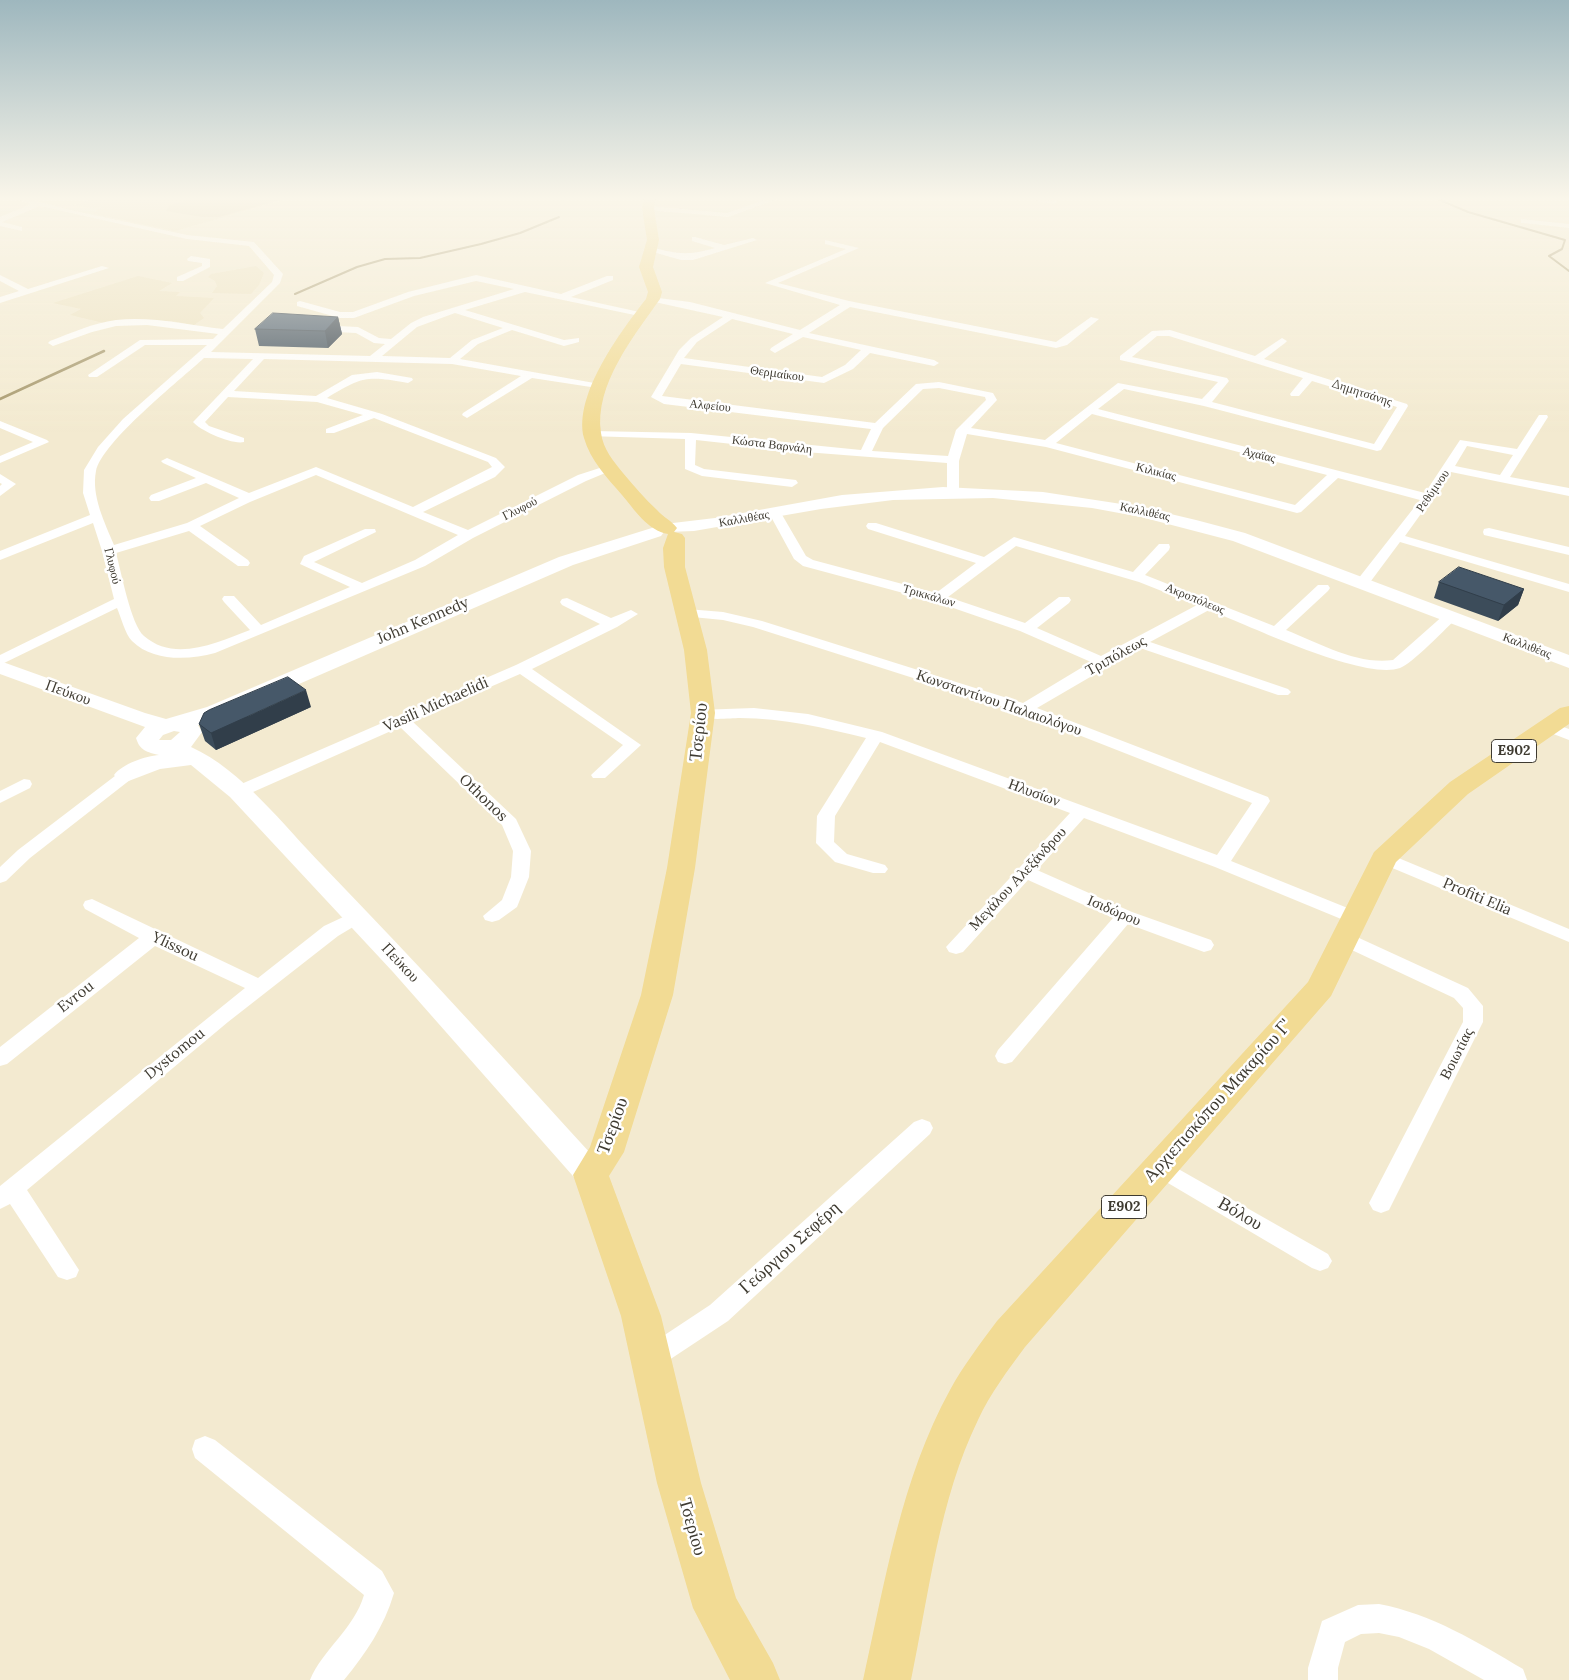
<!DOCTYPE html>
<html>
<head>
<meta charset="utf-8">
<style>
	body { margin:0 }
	canvas { display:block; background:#f3ead0 }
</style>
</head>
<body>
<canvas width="1569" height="1680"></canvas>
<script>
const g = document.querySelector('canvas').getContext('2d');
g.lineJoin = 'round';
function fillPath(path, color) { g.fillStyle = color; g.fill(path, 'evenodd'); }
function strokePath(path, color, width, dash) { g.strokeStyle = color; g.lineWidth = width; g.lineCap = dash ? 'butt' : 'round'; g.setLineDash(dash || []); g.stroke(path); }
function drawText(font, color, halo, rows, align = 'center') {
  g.font = font + ' Lora,serif'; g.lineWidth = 5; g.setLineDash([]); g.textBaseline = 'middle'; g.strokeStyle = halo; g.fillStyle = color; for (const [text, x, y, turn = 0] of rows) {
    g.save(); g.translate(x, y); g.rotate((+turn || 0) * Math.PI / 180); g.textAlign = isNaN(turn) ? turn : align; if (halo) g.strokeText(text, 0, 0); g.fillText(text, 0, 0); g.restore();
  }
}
fillPath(new Path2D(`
	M97,197H293L175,231L92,213L102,208L72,206Z
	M256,266L264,273L259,285L251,294L212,293L217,286L215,281L208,277L211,274Z
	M138,276L172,283L159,291L180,292L176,296L214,298L200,313L204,318L194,325L171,321L104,323L70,315L81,309L53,303Z`), '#ede2c0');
fillPath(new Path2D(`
	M198,197H289L219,217H202L166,211L169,205Z`), '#d9cca7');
strokePath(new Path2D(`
	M1433,197L1468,212L1565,240L1562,249L1549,256L1569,271
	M295,294L357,267L385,259L420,258L481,244L520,233L559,217`), '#a49568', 2);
strokePath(new Path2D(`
	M0,399L104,351`), '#a49568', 2.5);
fillPath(new Path2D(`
	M8,197H19L75,211L187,235L254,242L283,274L280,283L211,352L370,356L385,344L374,343L356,333L317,331L312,328L317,325L358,327L379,338L391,339L411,323L423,317L514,289L476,281L414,296L354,318H340L297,306V302L300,301L340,312H353L408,292L476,275L561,294L607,276H613V280L571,297L644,313V317L525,292L465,310L564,340L579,338V342L564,346L512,330L478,344L460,359L600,384L605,387L604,389L532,378L467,418L462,415L463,413L521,376L452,364L264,359L234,391L316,396L352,375L377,372L412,378L413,380L408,383C367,376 363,376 327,398L382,414L496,458L505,467L495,477L423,512L468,530L578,475L609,465L615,469L586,481L473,538L425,566L215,653C189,660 153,662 132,641C125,634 121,617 117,608L0,665V655L114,599L102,551L93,523L0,560V551L90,515L83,493L84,470L98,447L123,419L207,345H145L97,377H89L88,375L140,340L213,339L218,334L147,325L116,326L92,332L53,346L48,343L50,341C71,333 93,323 116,320C152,316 188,325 223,329L272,282L274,275L249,246L187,239L40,206L2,222L22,227V231L0,226V217L31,204ZM455,313L503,328L472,340L450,358L382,356L417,327ZM204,358L253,359L195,420L193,422C201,431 232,445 244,442V438L209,426L205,422L228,397L317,402L363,415L326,429V433H334L374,418L488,462L492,467L413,507L316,467L249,493L167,458L161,461L163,463L196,478L151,495L149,498L151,501H159L206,483L239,498L187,523L114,545C105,523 91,496 96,471C102,442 180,380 204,358ZM316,475L458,535L415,560L362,583L314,562L376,532L375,529H365L304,556L300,564L350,587L261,625L234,596H224L222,599L224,602L250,630C218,642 175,663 144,636C131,625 121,571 116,553L189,531L238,566H248L250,563L248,560L200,526L250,502Z
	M564,197H575L561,201V197Z
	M773,197H783L728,217L648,210L644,208L648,206L727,213Z
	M1015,197H1032L1058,202L1054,204Z
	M1521,219L1569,224V228L1524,223H1521Z
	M695,237L724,245L753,238L757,240L693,260H681L646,250L650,247C678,254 687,256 715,248L692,241V237Z
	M825,240L859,248L778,283L849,301L1056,342L1091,317L1099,319L1067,345L1056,348L850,307L809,333L934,360L939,363L934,366L870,353L853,369L824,383L681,364L662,396L875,423L916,384L939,382L993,393L997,400L971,428L1045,440L1118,383L1202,399L1218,382L1120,360V356L1152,331L1170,330L1255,356L1282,338L1287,341L1285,343L1264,359L1407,404L1408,406L1381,450L1377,451L1204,406L1124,389L1098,409L1425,493L1460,440L1517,449L1539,415H1547L1548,417L1510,477L1569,488V496L1451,472L1405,536L1569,584V592L1400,542L1368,585H1358L1356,582L1358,579L1420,500L1338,478L1301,512L1297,513L1046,447L967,434L959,461V493L953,497L947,493V463L805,452L696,440L695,465L704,469L796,480L798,483L792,487L702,476L685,469V439L588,436L586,434L592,431L691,433L861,450L871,429L664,404L651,397L679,350L691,338L723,317L650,301V297L690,302L800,330L840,305L765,283L846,249L825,244ZM732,319L793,334L771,348L770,350L775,353L803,337L861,350L845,365L822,377L684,358L697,342ZM1157,336H1169L1303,378L1290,394L1291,396H1299L1312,381L1397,407L1374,444L1212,402L1229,381L1227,378L1132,357ZM939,388L985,397L986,400L956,430L948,456L872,451L883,428L923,389ZM1092,414L1327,475L1295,505L1056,443ZM1467,446L1513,455L1500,475L1455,466Z
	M191,256L210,259V267L183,281H177V277L202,266V263L188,261L187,259Z
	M102,266L109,268L0,303V297L19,291L0,281V275L28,289Z
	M0,421L47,440L49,442L0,463V456L33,442L0,428Z
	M0,474L16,484L0,496V486L2,484L0,483Z
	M775,509L781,513L806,556L813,560L936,593L976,563L868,529L866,526L868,523H876L984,557L1014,537L1133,572L1159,544H1169L1170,547L1169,550L1145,575L1274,626L1318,585H1328L1330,588L1328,591L1286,630C1319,643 1356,665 1393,660L1445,614H1455L1457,617L1455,620C1443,631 1413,663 1400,668C1364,681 1248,625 1209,610L1150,642L1288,689L1291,692L1288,695H1278L1140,648L1037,708L1268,797L1270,801L1231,861L1360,913L1362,917L1360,921L1353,923L1346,921L1215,867L1084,818L1037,870L1132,912L1211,940L1214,945L1211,950L1204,952L1128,924L1012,1062L1005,1064L998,1062L995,1056L998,1050L1113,918L1028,880L963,952L956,954L949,952L946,947L1070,813L880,742L835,816L834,842L847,854L885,865L888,869L885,873H873L835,862L816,843L817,816L866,738C825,728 783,718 740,718C729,718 702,722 695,713L698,710L754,708L808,714L882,732L1217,855L1252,803L1020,712L753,627L723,620L682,616L680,613L682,610L687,609L723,612L762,621L1023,703L1091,662L1020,631L933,601L803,566L794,559L769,513ZM1016,546L1139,582L1197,605L1101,656L1037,628L1069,603L1071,600L1069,597H1059L1025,623L948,597Z
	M1489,528L1569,547V555L1484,535L1483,532L1484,529Z
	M567,598L611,618L631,610L638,614L617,627L532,669L641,745L605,778H593L591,775L623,745L520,674L412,721L516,819L531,851L529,877L517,907L499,920L492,922L485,920L483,916L502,900L511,877L513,851L502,825L400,727L244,796H232L230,792L232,788L516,665L600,624L562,605L560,602L562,599Z
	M1549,722L1569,729V740L1543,730L1541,727Z
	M138,761L144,763L146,766L144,769L30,858L6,881L0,883V867L18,850L132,763Z
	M24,779L30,780L32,784L30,788L0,803V791Z
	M1384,852L1569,929V942L1378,862L1375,858L1378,854Z
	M92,899L258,978L324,926L356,911L363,913L365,917L363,921L338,936L228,1022L27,1190L79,1270L76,1277L67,1280L58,1277L10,1204L0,1209V1186L245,988L155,946L7,1064L0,1066V1047L139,938L85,909L83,905L85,901Z
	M1346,932L1468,988L1483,1006V1022L1389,1210L1381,1213L1373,1210L1369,1203L1463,1022V1008L1454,998L1339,944L1336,939L1339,934Z
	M922,1119L930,1122L933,1128L930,1134L728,1321L660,1366L651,1370L642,1366L638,1358L642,1350L710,1305L914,1122Z
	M1159,1158L1328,1254L1332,1261L1328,1268L1320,1271L1312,1268L1151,1173L1148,1167L1151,1161Z
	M205,1436L215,1440L382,1571L394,1593C384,1627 366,1653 344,1680H310C323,1649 354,1629 364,1595L195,1458L192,1449L195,1440Z
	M1379,1604C1432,1614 1477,1642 1523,1669L1527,1680H1484L1429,1649L1399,1637L1379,1633L1361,1634L1345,1642L1338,1668V1680H1308V1668L1322,1621L1358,1605Z`), '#fff');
fillPath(new Path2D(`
	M943,487L1043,492L1141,507L1196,520L1245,533L1569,655V668L1233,541L1141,517L1092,508L993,498L893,500L821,509L694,531L667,532L664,528L667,524L673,523L715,518L842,495Z
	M655,527L661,528L664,532L661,536L573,565L223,717L198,725L202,732L191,747C242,770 284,826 323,866C418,964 510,1065 602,1166L607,1175L602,1184L591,1188L580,1184L393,972L230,797L191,765L160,769L126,782L118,780L114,775C122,764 146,756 159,755C147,752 140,751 136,738L145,727L0,674V661L145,713L166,719L207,707L559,557ZM174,731L180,732L171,740H159L163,735Z`), '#fff');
fillPath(new Path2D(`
	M644,197H656L654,208L659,240L653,267L662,292L660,299C634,336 594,385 601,433C603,449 614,462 623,473C634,486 645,499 657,510C663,517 672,521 677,528L674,532L682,534L685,538V567L707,650L715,713L695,868L673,995L624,1152L609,1176L661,1316L701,1483L736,1598L773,1663L780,1680H730L693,1608L657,1483L621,1316L573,1175L590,1147L641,995L667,868L691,713L684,650L664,567L663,548L668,534C648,531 634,509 622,495C608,479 590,460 584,438C573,395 621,331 646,299L648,292L639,267L647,240L642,208Z
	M1569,706V724L1468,794L1396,862L1331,996L1025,1347C1008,1370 990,1394 978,1420C939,1500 929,1594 911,1680H863C885,1582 901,1479 950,1390C963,1366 980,1344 997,1321L1308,982L1374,852L1450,782L1560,708Z`), '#f2db94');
fillPath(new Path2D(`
	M338,317L342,334L328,348L259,346L255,329Z
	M1439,582L1524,589L1518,605L1498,621L1434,598Z
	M311,707L216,750L205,741L199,724Z`), '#3c4c5a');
fillPath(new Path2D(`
	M338,317L342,334L328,348L325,331Z
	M1524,589L1518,605L1498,621L1504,605Z
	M306,690L311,707L216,750L211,733Z`), '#313e4a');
const building = new Path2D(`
	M273,313L338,317L325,331L255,329Z
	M1459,567L1524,589L1504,605L1439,582Z
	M288,677L306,690L211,733L199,724L204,713L209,710Z`);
fillPath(building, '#465869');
strokePath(building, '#313e4a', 1);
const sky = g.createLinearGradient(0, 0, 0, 432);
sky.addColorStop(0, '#9eb7be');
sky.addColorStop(0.46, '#faf6ea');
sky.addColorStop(1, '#faf6ea00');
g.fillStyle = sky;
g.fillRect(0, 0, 1569, 432);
drawText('12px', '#3f3b31', '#fff', [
	["Θερμαίκου",777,374,8],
	["Δημητσάνης",1362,393,18],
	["Αλφείου",710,406,6],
	["Κώστα Βαρνάλη",772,445,7],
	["Αχαϊας",1259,455,14],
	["Κιλικίας",1156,472,14],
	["Ρεθύμνου",1433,491,-55],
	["Γλυφού",520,509,-27],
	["Καλλιθέας",1145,512,12],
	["Καλλιθέας",744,519,-10],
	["Γλυφού",112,566,76],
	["Τρικκάλων",929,596,16],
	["Ακροπόλεως",1195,599,22],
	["Καλλιθέας",1527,646,21]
]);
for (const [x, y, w] of [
	[1514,751,45],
	[1124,1207,45]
]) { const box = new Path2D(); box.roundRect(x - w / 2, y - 11.5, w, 23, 4); g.fillStyle = '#fff'; g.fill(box); strokePath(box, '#3f3b31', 1); }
drawText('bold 14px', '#3f3b31', null, [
	["E902",1514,751],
	["E902",1124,1207]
]);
drawText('15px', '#3f3b31', '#fff', [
	["John Kennedy",423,621,-23],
	["Τριπόλεως",1116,656,-29],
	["Πεύκου",68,693,20],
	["Κωνσταντίνου Παλαιολόγου",999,703,19],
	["Vasili Michaelidi",436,705,-24],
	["Ηλυσίων",1034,793,20],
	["Othonos",483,798,44],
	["Μεγάλου Αλεξάνδρου",1018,879,-47],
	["Profiti Elia",1477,897,23],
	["Ισιδώρου",1114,911,23],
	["Ylissou",175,947,25],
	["Πεύκου",400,963,47],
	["Evrou",76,997,-38],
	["Dystomou",175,1054,-39],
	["Βοιωτίας",1457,1054,-63]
]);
drawText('18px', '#3f3b31', '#fff', [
	["Τσερίου",699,732,-84],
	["Αρχιεπισκόπου Μακαρίου Γ'",1218,1101,-48],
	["Τσερίου",613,1126,-70],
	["Βόλου",1240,1214,30],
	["Γεώργιου Σεφέρη",790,1248,-42],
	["Τσερίου",692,1527,74]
]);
</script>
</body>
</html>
